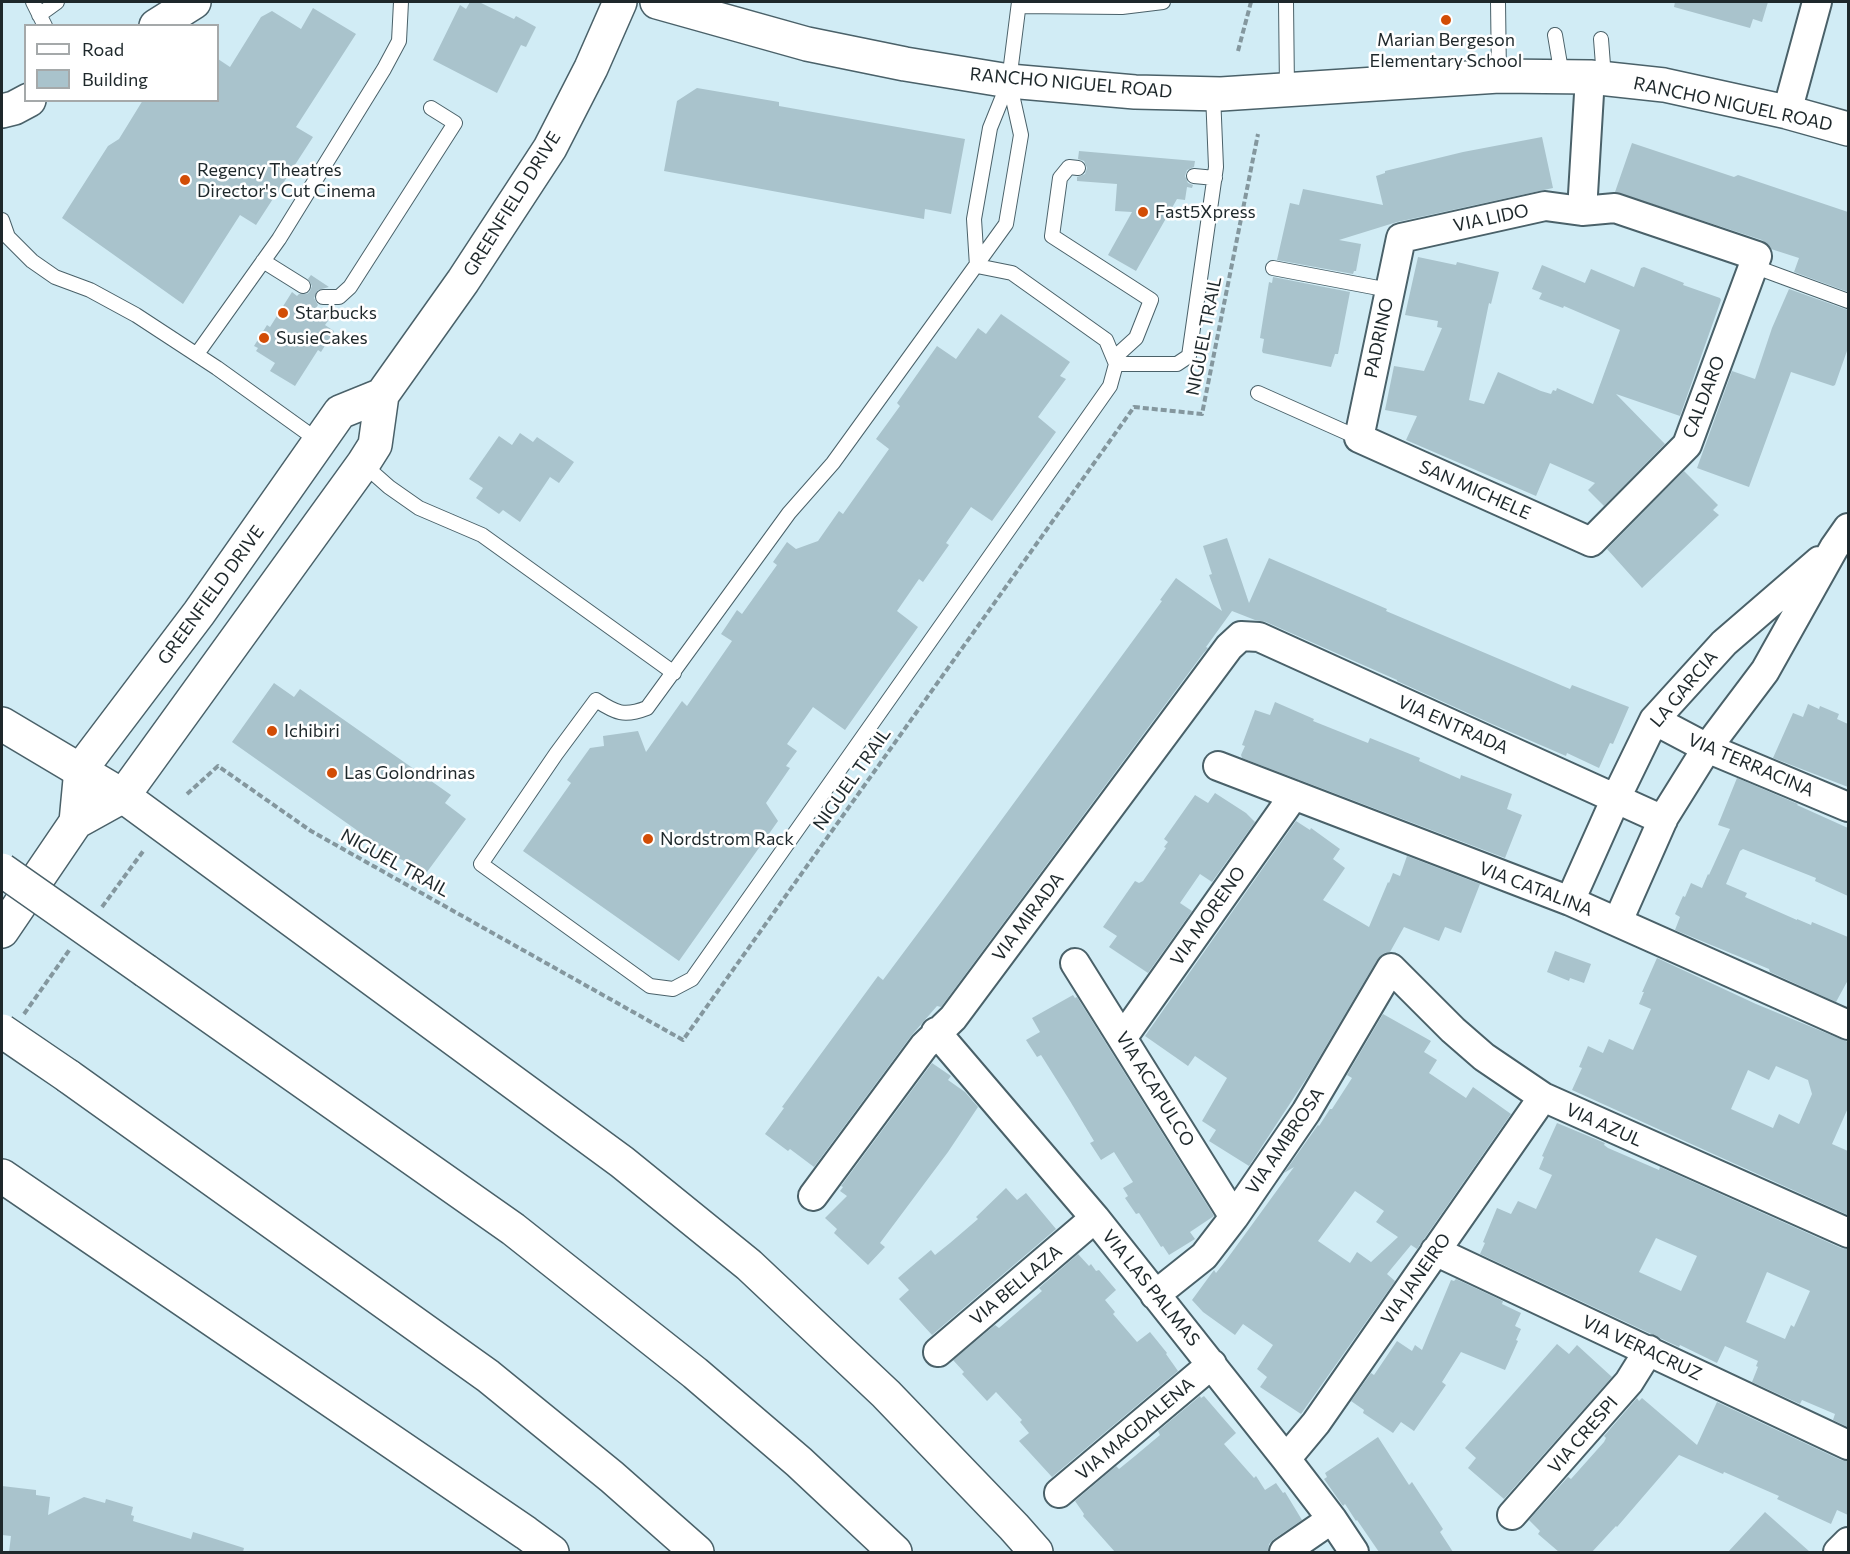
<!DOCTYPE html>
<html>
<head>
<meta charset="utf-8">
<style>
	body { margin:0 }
	#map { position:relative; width:1850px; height:1554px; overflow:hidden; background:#d1ecf5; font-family:Commissioner,sans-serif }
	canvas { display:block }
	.frame { position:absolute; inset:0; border:3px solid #1e282b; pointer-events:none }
	.legend { position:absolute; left:24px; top:24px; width:195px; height:78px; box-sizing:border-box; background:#fff; border:2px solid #a5a9aa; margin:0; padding:8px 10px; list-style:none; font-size:18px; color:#1e282b }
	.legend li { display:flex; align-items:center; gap:12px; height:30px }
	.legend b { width:30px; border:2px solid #a5a9aa }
</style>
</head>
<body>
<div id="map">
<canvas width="1850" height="1554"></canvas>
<div class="frame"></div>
<ul class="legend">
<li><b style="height:8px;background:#fff"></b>Road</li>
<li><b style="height:16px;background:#a9c3cc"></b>Building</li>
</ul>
</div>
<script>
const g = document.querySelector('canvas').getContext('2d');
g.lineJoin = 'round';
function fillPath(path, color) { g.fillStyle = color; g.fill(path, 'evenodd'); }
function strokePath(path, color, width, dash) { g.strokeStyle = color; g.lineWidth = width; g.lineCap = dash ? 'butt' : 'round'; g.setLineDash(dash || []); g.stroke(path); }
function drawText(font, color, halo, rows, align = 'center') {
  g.font = font + ' Commissioner,sans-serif'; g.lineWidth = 5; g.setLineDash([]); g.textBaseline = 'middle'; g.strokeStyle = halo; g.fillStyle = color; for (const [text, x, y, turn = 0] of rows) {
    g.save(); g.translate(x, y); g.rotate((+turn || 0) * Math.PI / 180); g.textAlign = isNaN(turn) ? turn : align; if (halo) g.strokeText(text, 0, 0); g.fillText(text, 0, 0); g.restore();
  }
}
fillPath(new Path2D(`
	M470,2H479L514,19L516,16L536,27L526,47L521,45L497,93L433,60L460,5L466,9Z
	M1675,2H1768L1762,22L1753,19L1750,28L1674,7Z
	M313,8L356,34L296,127L313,137L256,225L240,215L183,304L62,218L108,146L119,139L143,100H218V59L230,67L261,17L272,11L301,29Z
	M697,88L779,102V106L965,139L951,214L925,209L924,219L664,171L677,101Z
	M1542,137L1553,188L1397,222L1339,240L1361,244L1356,271H1354L1353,274L1277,260L1290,203L1299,205L1303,189L1383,205L1376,176L1385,173V171L1463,152Z
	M1632,143L1734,177L1738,175L1848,212V292L1794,272L1799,258L1771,249L1762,240L1615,192Z
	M1079,151L1195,161L1194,167L1187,170L1185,176L1188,183L1193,185L1192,188L1187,187L1185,200L1177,199L1136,271L1108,255L1132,212L1115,211L1117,184L1077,181V177L1085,174L1087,168L1084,161L1078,159Z
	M1418,257L1456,265L1457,262L1499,272L1491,304L1489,303L1469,400L1484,404L1498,372L1541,391L1551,394L1553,390L1556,391L1557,388L1593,404L1620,330L1564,306L1563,308L1539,299L1542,293L1532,289L1542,265L1585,283L1591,269L1634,287L1641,268L1644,267L1684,283L1683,285L1720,298L1721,300L1680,416L1616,394L1665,444L1604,506L1588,490L1595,483L1550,463L1536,496L1406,440L1417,416L1385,410L1394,366L1424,371L1442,328L1437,327L1438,321L1405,315Z
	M311,275L329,287L318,290L314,298L318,305L316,308L331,317L325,325L334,331L321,352L318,350L295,386L270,371L275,363L256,351L258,348L254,346L267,325L270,327L292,292L297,296L299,294H307L310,291L312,286L308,279Z
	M1273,277L1350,292L1338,354H1335L1331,367L1263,353L1262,351L1264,339L1260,338L1269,282L1272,283Z
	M1789,289L1848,310V348L1835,385L1833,386L1791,372L1749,487L1697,468L1732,371L1755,379L1772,328Z
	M1001,314L1070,362L1060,376L1066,379L1038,417L1056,432L992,521L971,507L946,543L949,545L923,582L919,579L897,611L918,627L845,730L813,707L787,744L797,751L786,766L790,768L766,803L778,821L679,961L523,851L571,783L567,780L590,748L604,746L603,736L638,731L646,752L682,701L687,706L732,641L721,634L737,610L742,614L777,565L773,562L787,542L796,549L818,541L839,511L843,514L889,449L876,439L900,406L897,403L937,346L956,359L978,328L986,334Z
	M520,433L533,442L537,437L574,462L559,483L550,477L520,522L503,510L499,514L476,498L483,488L469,479L499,436L512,445Z
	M1684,471L1718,505L1713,510L1719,515L1642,588L1607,549Z
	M1227,538L1249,603L1269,558L1387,609L1386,611L1570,689L1572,685L1629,707L1613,744L1610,743L1599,768L1567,753L1566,756L1492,724L1397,681V680L1266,622L1255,620L1232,611L1206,647L1208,648L1202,655L941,1007L937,1006L911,1036L814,1167L790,1149L788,1151L765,1134L784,1108L782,1107L878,976L883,980L942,901L1162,601L1160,600L1176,578L1222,611L1209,575L1212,574L1203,546Z
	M274,683L294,697L300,689L451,795L445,803L466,819L427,872L392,855L232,742Z
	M1275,702L1314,719L1313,721L1368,743L1370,738L1420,758L1419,761L1460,779L1461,775L1512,794L1507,809L1522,815L1505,858L1242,758L1241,755L1245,746L1242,745L1255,710L1270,715Z
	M1808,704L1819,709L1820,706L1839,714L1837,719L1848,724V787L1773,758L1793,713L1803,717Z
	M1737,778L1798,804L1797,805L1848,828V896L1815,881L1816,878L1743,849L1740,851L1726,884L1747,893L1745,897L1797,920V919L1811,925L1812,922L1848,937V980L1836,1002L1770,972L1769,969L1675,930L1680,917L1675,914L1683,896L1685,897L1691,883L1702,888L1708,874L1709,875L1730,829L1718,825Z
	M1215,793L1246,813L1255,822L1212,882L1200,874L1180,903L1192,911L1148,973L1109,947L1117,936L1103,927L1135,881L1139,883L1143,881L1166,848L1164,847L1168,842L1164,839L1195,795L1208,803Z
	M1296,821L1310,830L1311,828L1340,849L1333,859L1345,868L1323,900L1369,927L1388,882L1389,883L1393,873L1400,876L1407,856L1480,884L1461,933L1445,927L1439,941L1404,927L1390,952L1384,953L1377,960L1310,1073L1249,1166L1209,1141L1216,1130L1202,1121L1227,1078L1195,1056L1188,1066L1145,1036Z
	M1555,951L1591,964L1584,983L1570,978L1569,981L1547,972Z
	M1657,958L1756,1004L1848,1042V1108L1832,1144L1848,1151V1215L1572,1090L1582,1068L1579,1067L1588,1046L1603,1053L1609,1039L1633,1050L1651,1009L1639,1004L1644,992H1642ZM1776,1066L1808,1080L1812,1094L1799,1124L1779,1114L1773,1128L1731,1109L1748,1070L1769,1080Z
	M1073,995L1075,998L1077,997L1214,1216L1190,1232L1195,1239L1169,1255L1163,1246L1161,1247L1139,1213L1136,1214L1125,1198L1128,1196L1123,1188L1133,1182L1114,1152L1101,1160L1090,1143L1094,1141L1070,1101L1041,1055L1037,1057L1026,1040L1040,1032L1032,1018Z
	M1383,1014L1431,1041L1424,1052L1437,1060L1429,1073L1466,1098L1473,1087L1511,1114L1417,1249L1411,1245L1387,1274L1395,1281L1301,1414L1260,1387L1267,1377L1257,1369L1273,1345L1243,1324L1235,1335L1203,1312L1192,1300L1214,1270L1216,1273L1227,1259L1294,1167L1284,1173L1318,1125L1319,1126L1330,1109H1332L1352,1078L1347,1075ZM1355,1191L1384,1211L1376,1222L1398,1237L1371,1262L1357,1252L1350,1263L1318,1241Z
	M932,1063L951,1076L948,1080L965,1092L978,1107L948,1152L880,1243L885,1247L868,1265L834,1233L837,1229L825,1218L847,1196L840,1191L843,1187L841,1186Z
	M1557,1123L1605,1143L1604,1145L1608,1148L1659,1170L1660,1167L1841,1248L1848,1249V1427L1833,1420L1835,1414L1802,1400L1800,1404L1752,1382L1758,1367L1756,1366L1758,1361L1725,1346L1717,1363L1680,1345L1679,1347L1480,1254L1485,1243L1483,1242L1497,1208L1511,1214L1518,1201L1536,1209L1552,1175L1539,1169L1544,1157L1542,1156ZM1656,1238L1697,1256L1681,1291L1639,1272ZM1767,1272L1810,1291L1794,1327L1791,1325L1785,1339L1746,1322Z
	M1006,1188L1017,1200L1026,1193L1056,1229L932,1335L899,1299L909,1290L898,1278L931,1250L935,1255L950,1243L978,1219L976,1217Z
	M1078,1254L1089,1266L1091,1264L1096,1271L1099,1270L1116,1290L1105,1300L1115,1312L1113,1314L1137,1342L1150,1332L1167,1353L1166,1354L1178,1371L1052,1477L1019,1441L1029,1433L1020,1422L1022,1420L996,1392L987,1401L962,1374L964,1372L953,1360L995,1325L999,1328L1042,1291L1039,1288Z
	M1456,1279L1503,1301L1502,1304L1521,1313L1515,1326L1521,1329L1516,1340L1518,1341L1505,1370L1461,1352L1442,1382L1446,1385L1414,1431L1401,1422L1393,1433L1363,1413L1364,1410L1351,1401L1371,1373L1374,1375L1397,1341L1412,1351L1415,1345L1422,1350L1451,1280L1454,1281Z
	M1557,1344L1569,1354L1577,1345L1612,1377L1504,1499L1468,1468L1476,1458L1465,1448Z
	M1200,1396L1201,1398L1204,1396L1236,1433L1224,1444L1254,1478L1256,1476L1265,1490L1276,1483L1283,1493L1285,1492L1302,1520L1274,1539L1269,1544L1268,1552H1115L1083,1516L1084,1514L1075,1501L1116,1466L1119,1469L1135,1456L1160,1435L1158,1431Z
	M1637,1398L1639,1401L1642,1398L1697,1445L1717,1402L1841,1460L1848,1461V1515L1837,1510L1831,1524L1777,1499L1779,1496L1724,1472L1723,1474L1679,1455L1617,1527L1616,1526L1592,1552H1559L1538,1534L1540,1531L1529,1520L1568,1477L1571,1479L1604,1442L1606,1438L1604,1436Z
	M1378,1437L1409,1485L1412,1482L1443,1529L1440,1532L1453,1552H1379L1357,1520L1356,1521L1345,1504L1343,1506L1324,1479L1327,1477L1325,1473Z
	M2,1486L36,1490V1495L50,1497L48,1515L84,1497L105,1503L106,1499L133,1507L131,1515L134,1516L133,1521L191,1539L193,1532L244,1548L243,1552H9L11,1536L2,1535Z
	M1765,1512L1810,1552H1728Z`), '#a9c3cc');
const lane = new Path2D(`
	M33,2L45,26
	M1286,2L1287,89
	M1498,2L1499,76
	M1019,6L1122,7L1163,2
	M39,15L57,2
	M1555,35L1562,76
	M1601,39L1604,78
	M1078,168L1069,167L1060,178L1052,236L1151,300L1136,338L1114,358
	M1194,176L1215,178
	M2,220L8,237L32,261L55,277L90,290L136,315L217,368L320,442
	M263,261L303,286
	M977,266L1012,273L1106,340L1116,364L1110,386L692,979L673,989L650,986L481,864L556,754L596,700C616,713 624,717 647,708L789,513L833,463L1006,224L1021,135L1009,81
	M977,266L974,219L990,128L1009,81L1019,2
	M1753,266L1848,301
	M1273,268L1389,290
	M323,297H339L350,287L455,123L431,108
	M197,354L279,239L384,69L399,41L401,2
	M1116,364H1177L1189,356L1216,167L1213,94
	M1258,393L1359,438
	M363,464L389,487L419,508L482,535L674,673`);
const street = new Path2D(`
	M1787,112L1817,2
	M1545,206L1582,211L1615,208L1757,256L1687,445L1591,542L1359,438L1401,238Z
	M1582,211L1590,77
	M1654,720L1707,748L1848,807
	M1218,766L1570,901L1848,1025
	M1570,901L1616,798L1654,720L1724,643L1819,561
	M1618,921L1664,817L1707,748L1765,671L1834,548L1848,528
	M1075,963L1234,1217
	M936,1032L1095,1218L1286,1459L1332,1519L1354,1552
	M1123,1037L1294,795
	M813,1196L924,1046L953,1018L1229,647L1241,636L1259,637L1663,820
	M1435,1251L1848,1445
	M1155,1295L1204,1256L1234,1217L1306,1112L1391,968L1453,1030L1484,1057L1543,1097L1848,1233
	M938,1352L1095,1218
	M1286,1459L1316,1423L1543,1097
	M1059,1493L1212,1364
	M1512,1515L1629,1382L1649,1350
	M1284,1552L1332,1519
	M1838,1552L1848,1542`);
const secondary = new Path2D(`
	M657,2L807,44L905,64L1009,81L1135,92L1221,94L1499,76L1590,77L1664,85L1787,112L1848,129
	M156,26L194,2
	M2,111L14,108L29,100
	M76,822L81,769L199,613L340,412L382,395
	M2,931L76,822L123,796L363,464L375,445L382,395L463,281L550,148L591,68L620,2`);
const highway = new Path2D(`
	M2,724L123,796L622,1162L749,1265L886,1394L1014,1527L1036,1552
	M146,971L513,1229L695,1373L799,1462L895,1552
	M68,1076L488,1376L612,1477L697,1552
	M2,1176L526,1533L552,1552`);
strokePath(lane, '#4a6169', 16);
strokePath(street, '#4a6169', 32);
strokePath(secondary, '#4a6169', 36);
strokePath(highway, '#4a6169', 36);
strokePath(new Path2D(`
	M1238,51L1251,2
	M187,794L218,766L311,831L683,1040L1134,407L1202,414L1258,134
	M102,907L144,850
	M24,1014L70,949`), '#84979e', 4, [6, 3]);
strokePath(lane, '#fff', 14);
strokePath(street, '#fff', 28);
strokePath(secondary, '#fff', 33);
strokePath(highway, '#fff', 33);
const highwayBridge = new Path2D(`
	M2,870L146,971
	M2,1031L68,1076`);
strokePath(highwayBridge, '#4a6169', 36, []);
strokePath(highwayBridge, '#fff', 33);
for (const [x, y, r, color] of [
	[1446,20,6,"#d24d06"],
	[185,180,6,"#d24d06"],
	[1143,212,6,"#d24d06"],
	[283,313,6,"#d24d06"],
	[264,338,6,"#d24d06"],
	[272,731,6,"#d24d06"],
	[332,773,6,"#d24d06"],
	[648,839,6,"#d24d06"]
]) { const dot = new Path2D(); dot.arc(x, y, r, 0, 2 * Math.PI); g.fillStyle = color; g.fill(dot); strokePath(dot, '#fff', 2); }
drawText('18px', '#1e282b', '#fff', [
	["Marian Bergeson",1446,40,"center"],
	["Elementary School",1446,61,"center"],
	["Regency Theatres",197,170],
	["Director's Cut Cinema",197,191],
	["Fast5Xpress",1155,212],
	["Starbucks",295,313],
	["SusieCakes",276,338],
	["Ichibiri",284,731],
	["Las Golondrinas",344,773],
	["Nordstrom Rack",660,839]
], 'left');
drawText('18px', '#1e282b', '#fff', [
	["RANCHO NIGUEL ROAD",1071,83,5],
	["RANCHO NIGUEL ROAD",1733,104,12],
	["GREENFIELD DRIVE",512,204,-58],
	["VIA LIDO",1491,218,-12],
	["NIGUEL TRAIL",1204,336,-79],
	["PADRINO",1379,338,-78],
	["CALDARO",1704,397,-69],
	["SAN MICHELE",1475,490,24],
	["GREENFIELD DRIVE",211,595,-54],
	["LA GARCIA",1684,689,-50],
	["VIA ENTRADA",1453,725,24],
	["VIA TERRACINA",1751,765,23],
	["NIGUEL TRAIL",852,779,-55],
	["NIGUEL TRAIL",395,863,29],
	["VIA CATALINA",1536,889,21],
	["VIA MORENO",1208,916,-55],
	["VIA MIRADA",1028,917,-53],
	["VIA ACAPULCO",1155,1089,58],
	["VIA AZUL",1604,1125,24],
	["VIA AMBROSA",1285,1141,-56],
	["VIA JANEIRO",1416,1279,-55],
	["VIA BELLAZA",1016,1285,-40],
	["VIA LAS PALMAS",1151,1288,51],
	["VIA VERACRUZ",1642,1348,25],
	["VIA MAGDALENA",1135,1429,-40],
	["VIA CRESPI",1583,1435,-49]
]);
</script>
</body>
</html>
